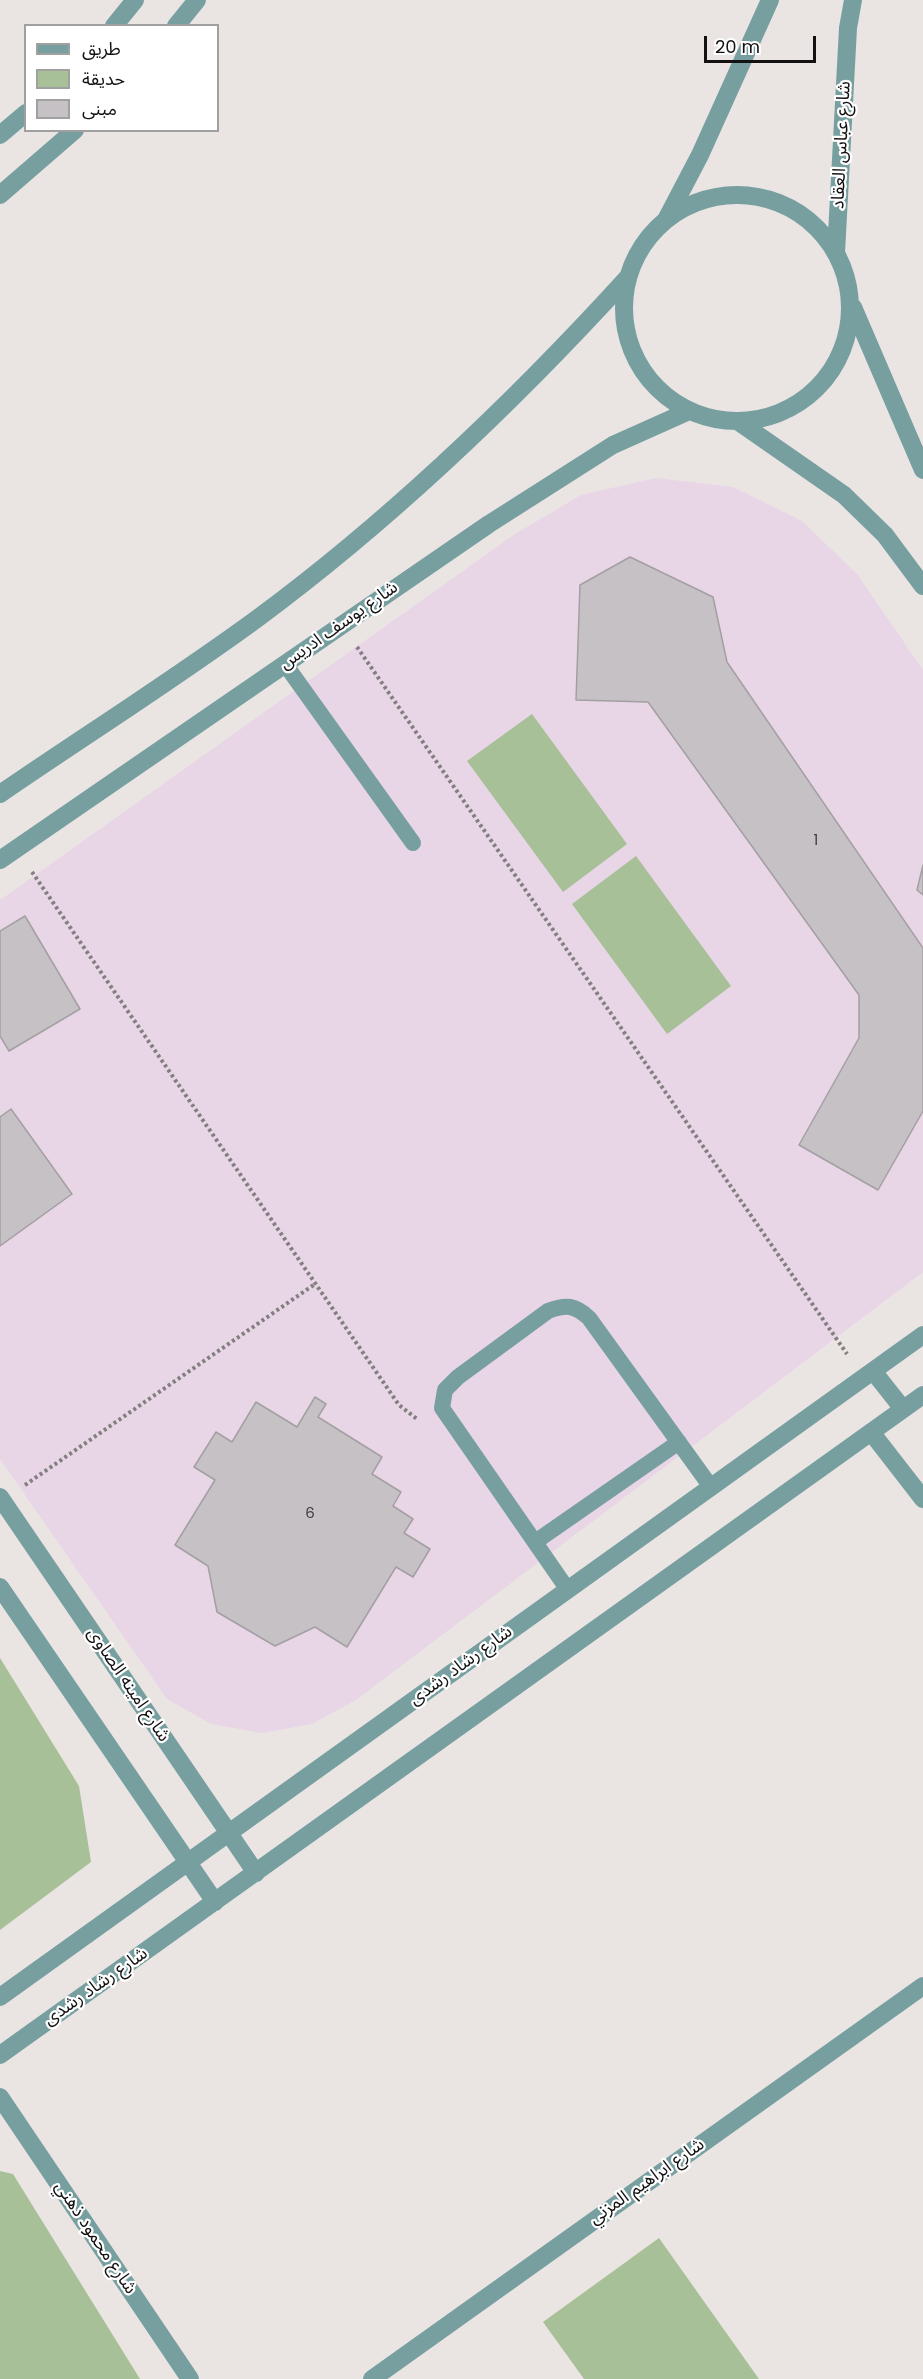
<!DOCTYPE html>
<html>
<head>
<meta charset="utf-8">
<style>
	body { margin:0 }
	#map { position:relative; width:923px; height:2379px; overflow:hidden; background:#eae5e3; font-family:Poppins,"Noto Sans Arabic",sans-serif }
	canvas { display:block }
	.legend { position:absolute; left:24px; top:24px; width:195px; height:108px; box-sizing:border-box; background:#fff; border:2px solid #a1a0a0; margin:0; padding:8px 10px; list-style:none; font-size:18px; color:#131111 }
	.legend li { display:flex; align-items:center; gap:12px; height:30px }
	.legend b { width:30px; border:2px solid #a1a0a0 }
	.scale { position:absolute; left:704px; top:36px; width:112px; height:27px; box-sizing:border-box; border:3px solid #131111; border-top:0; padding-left:8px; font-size:18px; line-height:21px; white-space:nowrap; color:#131111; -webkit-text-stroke:4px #fff; paint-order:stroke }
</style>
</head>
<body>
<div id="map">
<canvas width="923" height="2379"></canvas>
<ul class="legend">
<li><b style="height:8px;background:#779fa0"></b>طريق</li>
<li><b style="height:16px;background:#a7c097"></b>حديقة</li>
<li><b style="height:16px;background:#c6c1c5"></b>مبنى</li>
</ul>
<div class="scale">20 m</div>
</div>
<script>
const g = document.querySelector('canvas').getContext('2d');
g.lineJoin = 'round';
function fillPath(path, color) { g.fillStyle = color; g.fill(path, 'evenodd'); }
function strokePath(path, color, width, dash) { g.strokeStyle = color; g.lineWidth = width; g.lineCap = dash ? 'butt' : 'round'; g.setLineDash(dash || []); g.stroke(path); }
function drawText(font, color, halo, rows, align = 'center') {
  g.font = font + ' Poppins,"Noto Sans Arabic",sans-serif'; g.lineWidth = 4.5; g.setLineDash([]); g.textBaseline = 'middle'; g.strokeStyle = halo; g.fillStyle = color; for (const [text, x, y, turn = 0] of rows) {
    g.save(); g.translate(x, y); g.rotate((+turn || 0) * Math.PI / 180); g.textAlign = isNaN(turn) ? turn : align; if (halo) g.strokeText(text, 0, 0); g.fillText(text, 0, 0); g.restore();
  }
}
fillPath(new Path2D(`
	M656,478L733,487L802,521L857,574L923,670V1272L356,1700L312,1724L262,1733L211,1724L167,1699L0,1459V900L515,534L581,495Z`), '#e8d6e7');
fillPath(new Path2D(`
	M532,714L627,844L563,892L467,761Z
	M636,856L731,986L667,1034L572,904Z
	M0,1658L79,1786L91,1862L0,1930Z
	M0,2171L13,2174L140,2379H0Z
	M659,2238L759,2379H584L543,2322Z`), '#a7c097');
const building = new Path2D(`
	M630,557L713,597L727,662L923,948V1111L878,1190L799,1145L859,1038V995L648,702L576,700L580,585Z
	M923,865V895L917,890Z
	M25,916L80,1009L9,1051L0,1036V931Z
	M11,1109L72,1194L0,1246V1117Z
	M315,1397L326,1404L318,1417L382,1457L372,1474L401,1492L393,1506L413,1519L404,1533L430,1549L413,1577L396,1567L347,1647L315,1627L275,1646L217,1612L208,1566L175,1545L215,1480L194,1467L216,1432L232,1442L256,1402L297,1427Z`);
fillPath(building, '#c6c1c5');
strokePath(building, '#a39fa2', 1.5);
strokePath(new Path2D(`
	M357,647L847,1354
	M32,872L399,1405L417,1419
	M25,1485L315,1284`), '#837f7e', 4, [3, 3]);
strokePath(new Path2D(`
	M285,664L413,843
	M535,1542L679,1442
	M568,1590L442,1408L445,1390L458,1377L548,1311C566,1304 575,1305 589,1318L711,1487`), '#779fa0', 16);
strokePath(new Path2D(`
	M114,26L135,0
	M176,26L197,0
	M0,135L26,113
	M624 308a113 113 0 1 1 226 0a113 113 0 1 1-226 0Z
	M0,195L75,130
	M667,218L700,155L770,0
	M836,253L848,28L853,0
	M853,307L923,470
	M739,422L844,495L885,535L923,586
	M0,794C86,735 175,679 258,618C393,518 515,401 628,277
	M0,860L489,524L613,445L689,411
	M873,1371L903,1409
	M871,1432L923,1499
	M0,1497L256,1873
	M0,1587L215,1902
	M0,1997L923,1335
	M0,2055L923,1395
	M0,2097L190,2379
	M372,2379L923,1986`), '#779fa0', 18);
drawText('15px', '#403d3e', null, [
	["1",816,841],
	["6",310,1514]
]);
drawText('18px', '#131111', '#fff', [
	["شارع عباس العقاد",842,145,-87],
	["شارع يوسف ادريس",339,626,-35],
	["شارع رشاد رشدى",461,1666,-36],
	["شارع امينه الصاوى",128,1685,56],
	["شارع رشاد رشدى",96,1987,-35],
	["شارع ابراهيم المزني",647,2182,-35],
	["شارع محمود ذهني",95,2238,56]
]);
</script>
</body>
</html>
